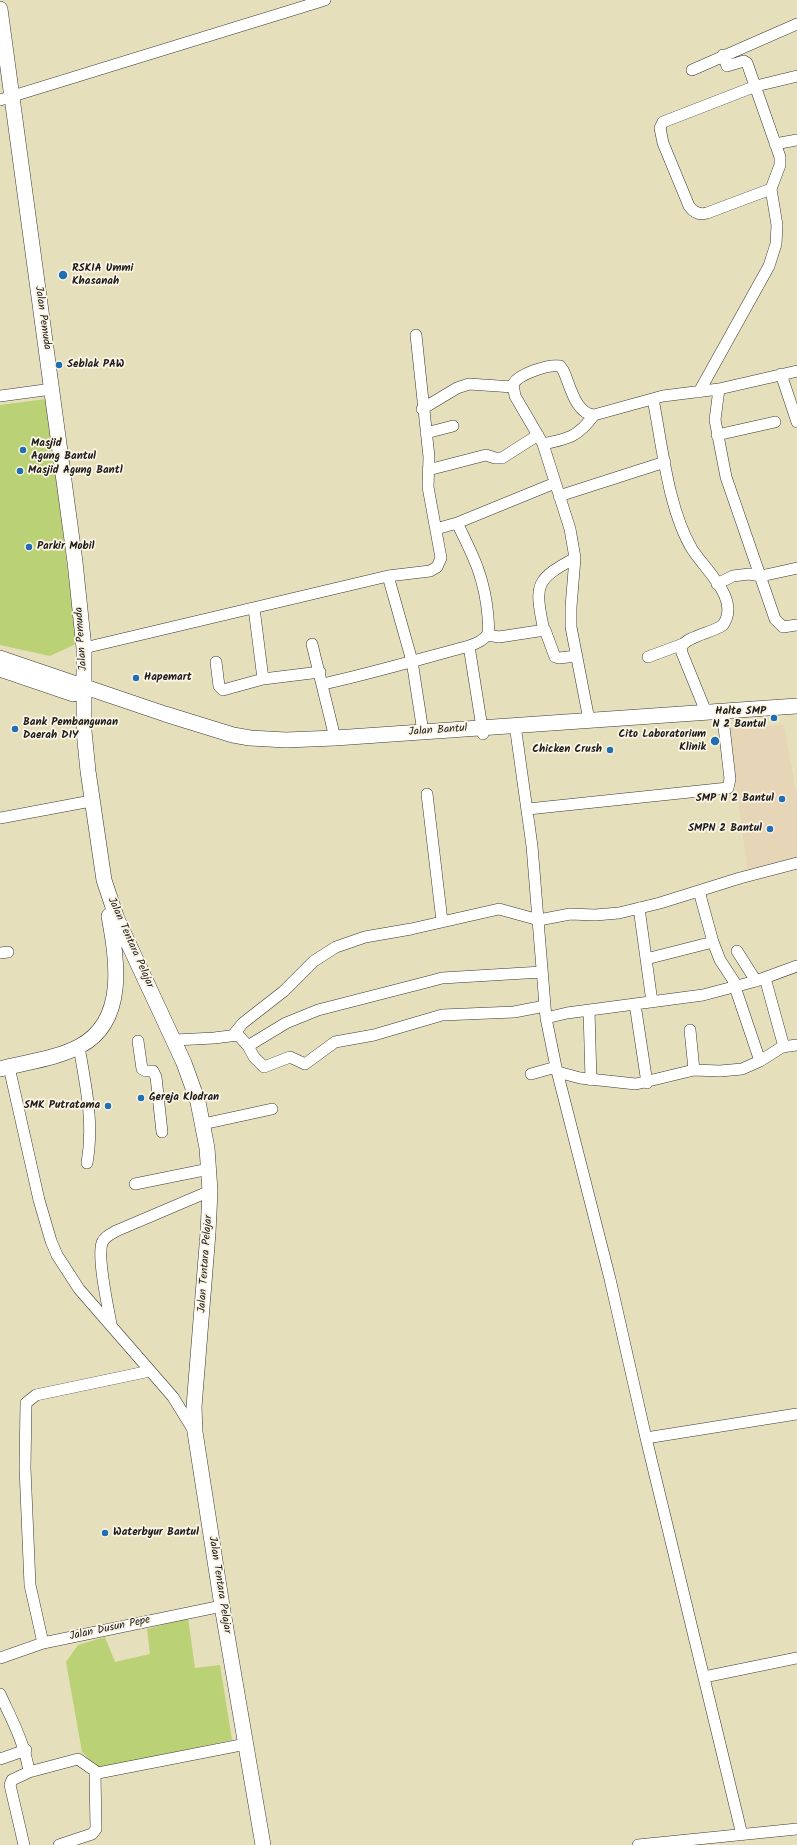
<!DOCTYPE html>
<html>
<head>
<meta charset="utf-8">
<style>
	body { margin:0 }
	canvas { display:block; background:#e6dfbb }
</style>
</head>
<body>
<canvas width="797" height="1845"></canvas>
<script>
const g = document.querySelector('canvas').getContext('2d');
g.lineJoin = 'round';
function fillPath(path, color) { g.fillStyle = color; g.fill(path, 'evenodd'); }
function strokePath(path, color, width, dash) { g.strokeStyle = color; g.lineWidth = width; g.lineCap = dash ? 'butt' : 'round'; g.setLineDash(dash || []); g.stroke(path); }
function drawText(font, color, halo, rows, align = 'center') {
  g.font = font + ' Kalam,sans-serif'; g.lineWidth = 3.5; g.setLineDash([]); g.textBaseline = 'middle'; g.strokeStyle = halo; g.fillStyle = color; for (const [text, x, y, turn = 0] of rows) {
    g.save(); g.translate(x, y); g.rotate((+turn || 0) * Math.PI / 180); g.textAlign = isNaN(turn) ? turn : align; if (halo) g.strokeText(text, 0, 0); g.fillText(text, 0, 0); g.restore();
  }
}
fillPath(new Path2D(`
	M784,725L797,797V861L748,872L728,728Z`), '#e6d5b7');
fillPath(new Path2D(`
	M46,399L76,637L74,645L50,656L0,645V405Z
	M188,1618L195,1668L220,1665L232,1740L98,1768L82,1752L66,1662L78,1645L105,1637L115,1662L150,1654L147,1629Z`), '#bad176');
const minor = new Path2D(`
	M692,70L797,24
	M0,100L325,0
	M775,144L797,140
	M771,189L707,213C700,215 694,213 689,206L663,143L660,128L663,122L756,86L797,76
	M781,374L797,422
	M719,389L715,420L726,477L775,619L783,627L797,625
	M699,392L769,266L776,244L777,225L771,189L780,165V157L747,63L744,61L727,66L723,55
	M0,396L52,389
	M653,399C662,444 668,509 692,549C705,570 741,599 723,625C712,633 687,636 681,647L682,653L706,712
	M422,409L457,388L469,384L513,387
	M426,433L453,426
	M717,435L775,422
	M543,444C568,439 578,437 594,415
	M428,470L486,455L495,458H502L538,435
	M559,496L665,462
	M436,529L457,523L555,483
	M388,576L412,661L423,732
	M717,584L733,576L749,574L761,576L797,568
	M254,608L263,679
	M543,626C534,583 537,579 575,558
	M488,635L499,637L545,630L555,657L559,658L577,656
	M312,644L335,738
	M469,646L483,734
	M84,648L388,576L430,571L437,567L441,558L428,487L429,457L416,335
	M648,657L683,644
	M216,662L219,686L223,690L263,679L320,672
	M323,684C373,673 420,659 469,646C475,644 483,641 487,635C490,630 488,622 488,617C485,579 474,557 457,523
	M589,720L571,627V607L575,558L570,529L543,444L515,396L513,384C519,374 548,364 560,366L563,370C570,384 575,414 594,415L663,396L719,389L797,371
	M516,732L532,846L546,1018L556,1067L610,1279L646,1438L797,1414
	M427,794L442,921
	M528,809L728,788L730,779L723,718
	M0,818L91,801
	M699,891L713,942
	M639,908L652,1002
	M737,951L756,981
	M0,953L8,952
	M646,959L713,942L720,960L737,986
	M765,978L784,1047
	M735,987L760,1061
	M635,1004L647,1083
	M589,1010L591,1080
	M546,1018L567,1013L703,995L756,981L797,966
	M690,1030L694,1070
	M233,1035L243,1023L284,991L314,961L336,947L365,937L411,929L499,909L539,920L570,914L595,915L619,913L660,903L740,878L797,863
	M175,1040L214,1038L238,1035L248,1046L286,1023L318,1010L427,982L442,978L542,972
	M138,1041L142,1069L146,1071H153L156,1077L162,1132
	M248,1046L254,1057L264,1067L290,1057L305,1064L335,1042L374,1035L442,1015L514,1012L545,1006
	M79,1047C86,1086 94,1124 87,1163
	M9,1067L39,1200L51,1241L57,1255L79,1289L173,1397L194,1431
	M558,1072L580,1078L636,1084L694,1070L720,1071L742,1069L760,1061L782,1047L797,1045
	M531,1074L556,1067
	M203,1124L272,1109
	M135,1184L209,1169
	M111,1324C108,1307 97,1258 102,1243C104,1237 111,1234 116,1231L210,1191
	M646,1438L742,1835
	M43,1643L30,1585L25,1468L26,1403L36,1395L150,1371
	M0,1658L43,1643L222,1606
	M704,1677L797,1658
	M0,1694C12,1720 25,1744 29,1772L12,1780L10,1785L24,1845
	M0,1759L26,1750
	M29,1772L78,1759L98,1773L246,1744
	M59,1845L92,1834L96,1829L95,1773
	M638,1845L797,1829`);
const major = new Path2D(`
	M0,9L75,562L84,648V731L88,771L104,880L117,919L184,1063L198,1102L207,1148L210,1191L208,1233L194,1407L195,1432L222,1606L263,1845
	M0,658L165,714L233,735L250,738L286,740L335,738L797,706
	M0,669L73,694
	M0,1069C26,1062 56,1059 80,1046C127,1021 117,960 109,916`);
strokePath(minor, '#3a3934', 12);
strokePath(major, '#3a3934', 16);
strokePath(minor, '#fff', 11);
strokePath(major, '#fff', 15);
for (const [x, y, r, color] of [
	[63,275,5,"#1f6fb2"],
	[59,365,4,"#1f6fb2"],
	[23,450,4,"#1f6fb2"],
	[20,471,4,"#1f6fb2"],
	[29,547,4,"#1f6fb2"],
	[136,678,4,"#1f6fb2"],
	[774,718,4,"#1f6fb2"],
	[15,729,4,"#1f6fb2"],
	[715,741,5,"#1f6fb2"],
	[610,750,4,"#1f6fb2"],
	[782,799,4,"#1f6fb2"],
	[770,829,4,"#1f6fb2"],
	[141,1098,4,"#1f6fb2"],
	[108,1106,4,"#1f6fb2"],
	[105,1533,4,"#1f6fb2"]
]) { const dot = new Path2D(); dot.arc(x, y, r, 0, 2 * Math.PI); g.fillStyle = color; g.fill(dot); strokePath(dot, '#fcf5e5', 1.5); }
drawText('bold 11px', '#1c1c1c', '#fcf5e5', [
	["RSKIA Ummi",72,269],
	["Khasanah",72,282],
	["Seblak PAW",67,365],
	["Masjid",31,444],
	["Agung Bantul",31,457],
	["Masjid Agung Bantl",28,471],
	["Parkir Mobil",37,547],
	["Hapemart",144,678],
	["Halte SMP",766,712,"right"],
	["N 2 Bantul",766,725,"right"],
	["Bank Pembangunan",23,723],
	["Daerah DIY",23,736],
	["Cito Laboratorium",706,735,"right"],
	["Klinik",706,748,"right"],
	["Chicken Crush",602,750,"right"],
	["SMP N 2 Bantul",774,799,"right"],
	["SMPN 2 Bantul",762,829,"right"],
	["Gereja Klodran",149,1098],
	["SMK Putratama",100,1106,"right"],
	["Waterbyur Bantul",113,1533]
], 'left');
drawText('11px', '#1c1c1c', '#fcf5e5', [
	["Jalan Pemuda",42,318,82],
	["Jalan Pemuda",82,639,-94],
	["Jalan Bantul",438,731,-4],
	["Jalan Tentara Pelajar",130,943,66],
	["Jalan Tentara Pelajar",206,1264,-86],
	["Jalan Tentara Pelajar",219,1585,81],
	["Jalan Dusun Pepe",110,1629,-12]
]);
</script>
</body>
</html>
